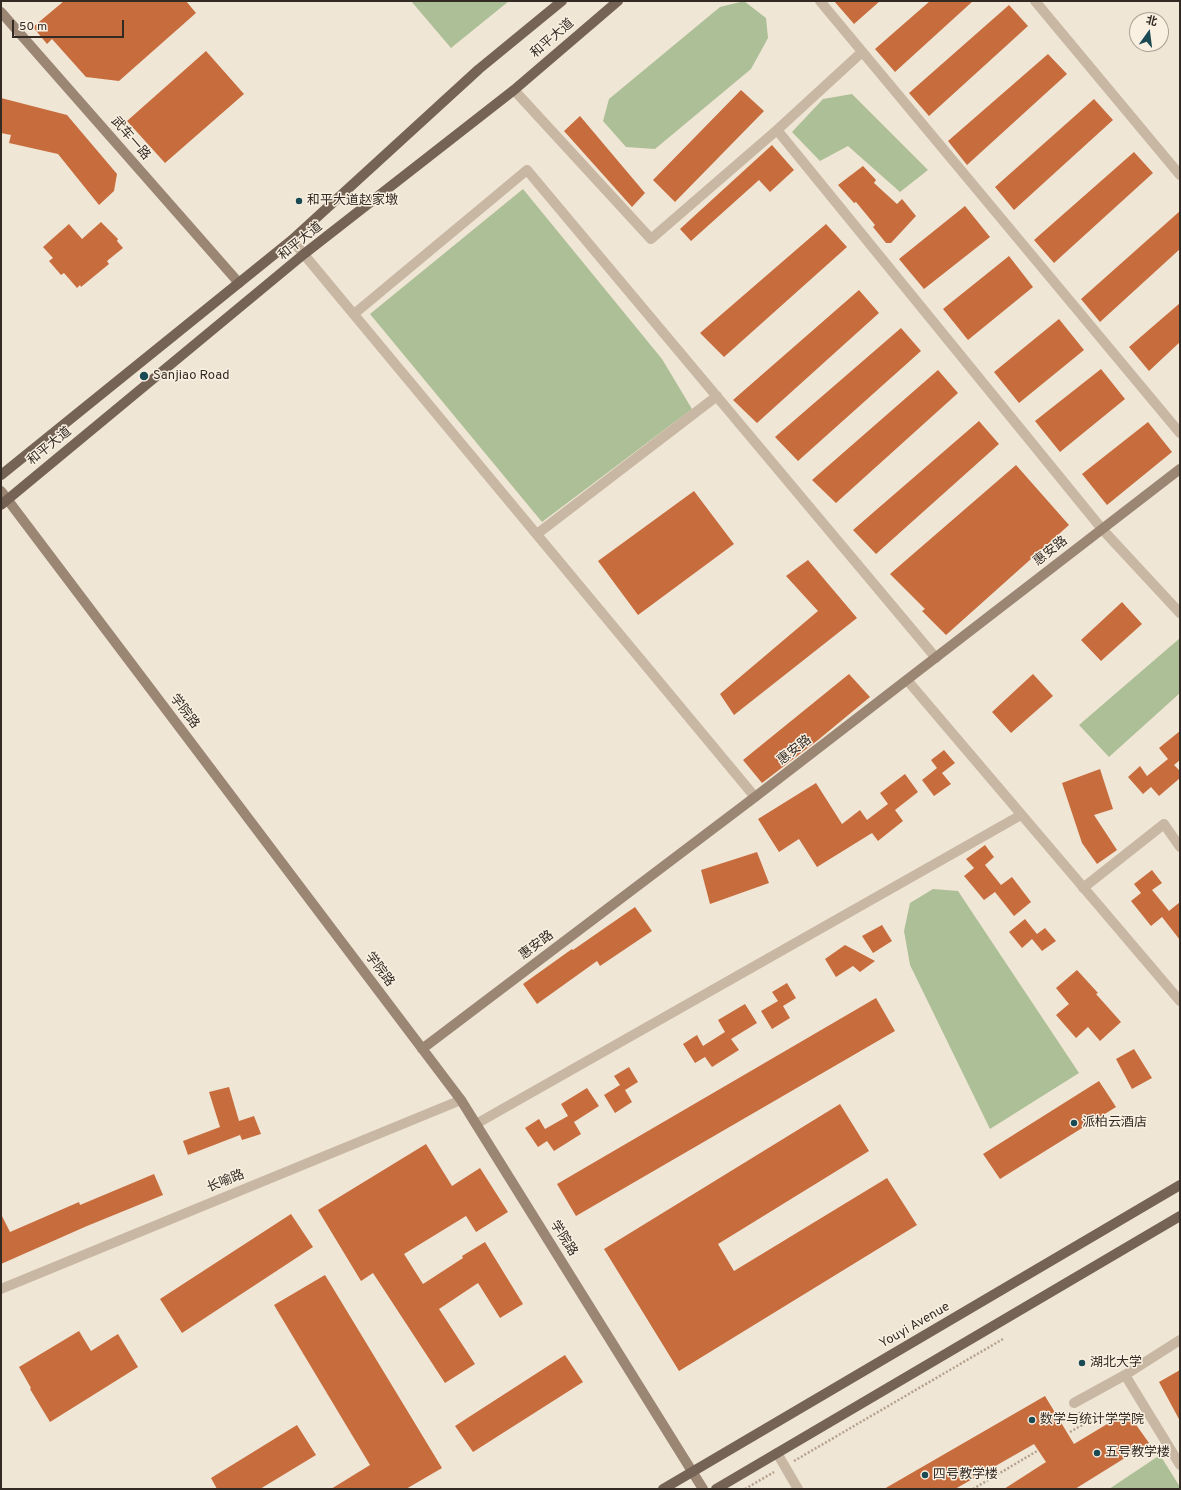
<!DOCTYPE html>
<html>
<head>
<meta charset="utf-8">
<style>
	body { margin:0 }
	#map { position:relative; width:1181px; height:1490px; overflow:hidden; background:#f0e6d6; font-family:Overpass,"Noto Sans SC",sans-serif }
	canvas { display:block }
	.frame { position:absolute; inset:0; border:2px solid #332a24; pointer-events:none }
	.north { position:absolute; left:1129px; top:12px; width:40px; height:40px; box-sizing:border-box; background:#f9f0e1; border:1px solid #aaa195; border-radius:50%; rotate:14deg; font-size:11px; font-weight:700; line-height:16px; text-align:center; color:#332a24 }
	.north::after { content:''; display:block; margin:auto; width:14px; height:18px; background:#1a4a54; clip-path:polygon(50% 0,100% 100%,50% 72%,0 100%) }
	.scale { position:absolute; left:12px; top:20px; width:112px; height:18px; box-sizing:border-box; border:2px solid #332a24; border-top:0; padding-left:5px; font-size:12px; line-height:14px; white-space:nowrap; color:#332a24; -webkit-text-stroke:3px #f9f0e1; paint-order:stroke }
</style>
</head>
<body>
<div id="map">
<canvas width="1181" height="1490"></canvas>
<div class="frame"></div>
<div class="north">北</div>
<div class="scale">50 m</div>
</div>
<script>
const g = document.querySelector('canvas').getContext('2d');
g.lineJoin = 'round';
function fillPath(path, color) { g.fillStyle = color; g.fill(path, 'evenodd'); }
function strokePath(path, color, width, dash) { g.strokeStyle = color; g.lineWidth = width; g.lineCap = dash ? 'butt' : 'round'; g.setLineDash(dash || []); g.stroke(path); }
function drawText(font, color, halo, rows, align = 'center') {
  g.font = font + ' Overpass,"Noto Sans SC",sans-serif'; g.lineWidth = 3; g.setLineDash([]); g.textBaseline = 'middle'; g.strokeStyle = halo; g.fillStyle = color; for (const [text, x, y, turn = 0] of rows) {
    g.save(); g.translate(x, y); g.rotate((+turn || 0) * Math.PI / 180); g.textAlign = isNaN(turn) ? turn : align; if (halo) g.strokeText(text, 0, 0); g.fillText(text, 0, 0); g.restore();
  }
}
fillPath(new Path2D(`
	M411,1H509L451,48Z
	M744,1L766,18L768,38L751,69L655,149L626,147L603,121L609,99L720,7Z
	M852,94L928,170L900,192L848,146L820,161L792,132L823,99Z
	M523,189L662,359L692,409L542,522L370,314Z
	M1180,638V693L1109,757L1079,725Z
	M933,889L958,891L1079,1073L990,1129L910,965L904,931L910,903Z
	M1160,1455L1180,1487V1489H1109Z`), '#adbf96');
fillPath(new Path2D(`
	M64,1H186L196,13L119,81L86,77L52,39L47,44L33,27Z
	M834,1H880L854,24Z
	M930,1H973L895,72L875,49Z
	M1009,5L1028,26L929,116L909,93Z
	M206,51L244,94L165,163L127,121Z
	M1048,54L1067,74L967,165L948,141Z
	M741,90L764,111L675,202L653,180Z
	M1,98L67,115L117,174L114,191L99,205L58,154L9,143L11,135L1,133Z
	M1094,99L1113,120L1014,210L995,187Z
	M580,116L645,193L632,207L564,131Z
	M772,145L794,170L770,192L759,180L691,241L680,229Z
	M1134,152L1153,173L1054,263L1034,240Z
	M863,166L876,180L874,183L897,204L902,199L916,216L891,243H886L873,227L875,225L856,202L854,203L838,185Z
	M965,206L990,237L924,289L899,259Z
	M1180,211V249L1100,322L1081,299Z
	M101,222L118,239L117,241L123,248L107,261L109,264L81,287L80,285L77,288L64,273L61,275L49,261L53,258L43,247L69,224L82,239Z
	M826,224L847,247L724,357L700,333Z
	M1009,256L1033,287L968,340L943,309Z
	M859,290L879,313L757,423L733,400Z
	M1180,303V342L1149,371L1129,347Z
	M1059,319L1084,350L1019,403L994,372Z
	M901,328L921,351L798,461L775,437Z
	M1101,369L1125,399L1060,452L1035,421Z
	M938,370L958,393L836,503L812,480Z
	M979,421L999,444L876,554L853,530Z
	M1148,422L1172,452L1107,505L1082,474Z
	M1016,465L1069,525L946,635L922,611L925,609L890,574Z
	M694,491L734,544L638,615L598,561Z
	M808,560L857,618L734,715L720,694L818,611L786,576Z
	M1122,602L1142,624L1101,661L1081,640Z
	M849,674L870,697L818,740L762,783L743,760Z
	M1033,674L1053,696L1011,733L992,712Z
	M1180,731V760L1174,765L1180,771V778L1159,796L1151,787L1143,794L1128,777L1140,766L1147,776L1168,759L1159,748Z
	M944,750L955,763L942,773L951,784L934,796L922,780L937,768L931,760Z
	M1100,769L1113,809L1094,815L1117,850L1097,864L1082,843L1062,783Z
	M905,774L918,792L895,810L903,821L878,841L872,833L817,867L799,839L779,852L758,819L816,783L842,824L860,810L867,820L888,804L880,793Z
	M985,845L994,857L985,865L1001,885L1012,877L1031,902L1014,916L995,892L984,900L964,876L974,868L966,859Z
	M757,852L769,883L710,904L701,870Z
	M1152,870L1162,883L1152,890L1169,911L1180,902V940L1162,917L1151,926L1131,901L1141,893L1134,884Z
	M635,907L652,931L600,966L597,961L537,1004L523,984L572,949L573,950Z
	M1025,919L1037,934L1045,928L1056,941L1042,951L1032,939L1022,948L1009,932Z
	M882,925L892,941L873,953L862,936Z
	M845,945L875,961L860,972L853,966L836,977L825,959Z
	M1077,970L1098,993L1096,994L1121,1022L1100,1041L1088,1027L1076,1038L1056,1015L1069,1004L1056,988Z
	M787,983L796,998L783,1006L790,1018L772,1029L761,1011L778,1001L772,992Z
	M876,998L895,1031L576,1216L557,1184Z
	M745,1004L757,1023L731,1039L739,1050L712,1067L705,1057L695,1063L683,1044L697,1035L703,1046L725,1032L718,1020Z
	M1134,1049L1152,1078L1132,1089L1116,1059Z
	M629,1067L638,1082L625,1090L632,1102L615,1113L604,1095L620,1085L614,1076Z
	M1099,1081L1116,1107L1000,1179L983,1154Z
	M229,1087L239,1121L254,1116L261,1134L242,1140L240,1135L188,1155L183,1141L220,1127L209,1092Z
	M587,1088L599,1106L574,1122L581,1134L554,1151L547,1141L538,1147L525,1128L539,1119L545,1129L568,1116L561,1104Z
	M840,1104L869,1151L718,1244L734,1271L887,1178L917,1225L679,1371L604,1249Z
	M426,1144L452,1186L480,1168L508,1212L476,1232L466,1216L404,1254L423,1284L463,1258L462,1256L485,1242L523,1304L500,1318L478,1283L439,1309L475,1364L445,1383L373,1273L361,1281L318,1210Z
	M154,1174L163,1195L87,1226L1,1264V1214L10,1232L79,1202L80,1205Z
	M291,1214L313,1247L182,1333L160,1299Z
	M325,1275L442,1468L406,1489H331L370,1465L274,1305Z
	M79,1331L91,1351L118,1334L138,1367L50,1422L30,1389L31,1388L19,1367Z
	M565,1355L583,1382L473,1452L455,1426Z
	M1180,1370V1421L1159,1382Z
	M1045,1396L1074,1444L1127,1412L1149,1443L1075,1489H1004L1046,1462L1034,1444L955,1489H884Z
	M297,1425L316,1455L260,1489H217L211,1478Z`), '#c76c3d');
strokePath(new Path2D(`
	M1070,1432L1084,1424L1079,1412
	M794,1461L1003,1339
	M745,1489L774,1472
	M973,1489L1037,1451`), '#b4a18c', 2.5, [2, 2]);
strokePath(new Path2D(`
	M820,1L1180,433
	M1035,1L1180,175
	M862,52L777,130L1102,529L1180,613
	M514,90L651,239L777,130
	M292,240L755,797
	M354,314L527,170L936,658
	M537,534L717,396
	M907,680L1180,1001
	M1083,888L1164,824L1180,847
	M476,1124L1021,815
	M1,1289L461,1100
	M1125,1375L1180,1465
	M1074,1403L1125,1375L1180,1340
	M777,1453L798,1489`), '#c8b7a2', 10);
strokePath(new Path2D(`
	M1,12L239,283
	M1,491L461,1100L703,1489
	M422,1049L755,797L1180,469`), '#9b8674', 10);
strokePath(new Path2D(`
	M1,475L292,240L479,69L562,1
	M1,505L304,254L514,90L618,1
	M663,1489L1180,1185
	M716,1489L1180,1216`), '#756355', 10);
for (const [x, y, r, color] of [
	[299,201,4,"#1a4a54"],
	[144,376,5,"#1a4a54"],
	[1074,1123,4,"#1a4a54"],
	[1082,1363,4,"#1a4a54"],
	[1032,1420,4,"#1a4a54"],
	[1097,1453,4,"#1a4a54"],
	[925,1475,4,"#1a4a54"]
]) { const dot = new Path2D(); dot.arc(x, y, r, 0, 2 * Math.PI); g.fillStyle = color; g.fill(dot); strokePath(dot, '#f9f0e1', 1.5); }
drawText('13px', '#332a24', '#f9f0e1', [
	["和平大道",553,39,-41],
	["武车一路",130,139,49],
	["和平大道",301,242,-39],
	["和平大道",50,447,-39],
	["惠安路",1051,552,-38],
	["学院路",184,712,53],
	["惠安路",795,751,-38],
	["惠安路",537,946,-37],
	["学院路",379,970,53],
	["长喻路",226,1182,-22],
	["学院路",563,1239,58],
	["Youyi Avenue",915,1326,-30]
]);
drawText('13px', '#332a24', '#f9f0e1', [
	["和平大道赵家墩",307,201],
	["Sanjiao Road",153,376],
	["派柏云酒店",1082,1123],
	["湖北大学",1090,1363],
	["数学与统计学学院",1040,1420],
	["五号教学楼",1105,1453],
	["四号教学楼",933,1475]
], 'left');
</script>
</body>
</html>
